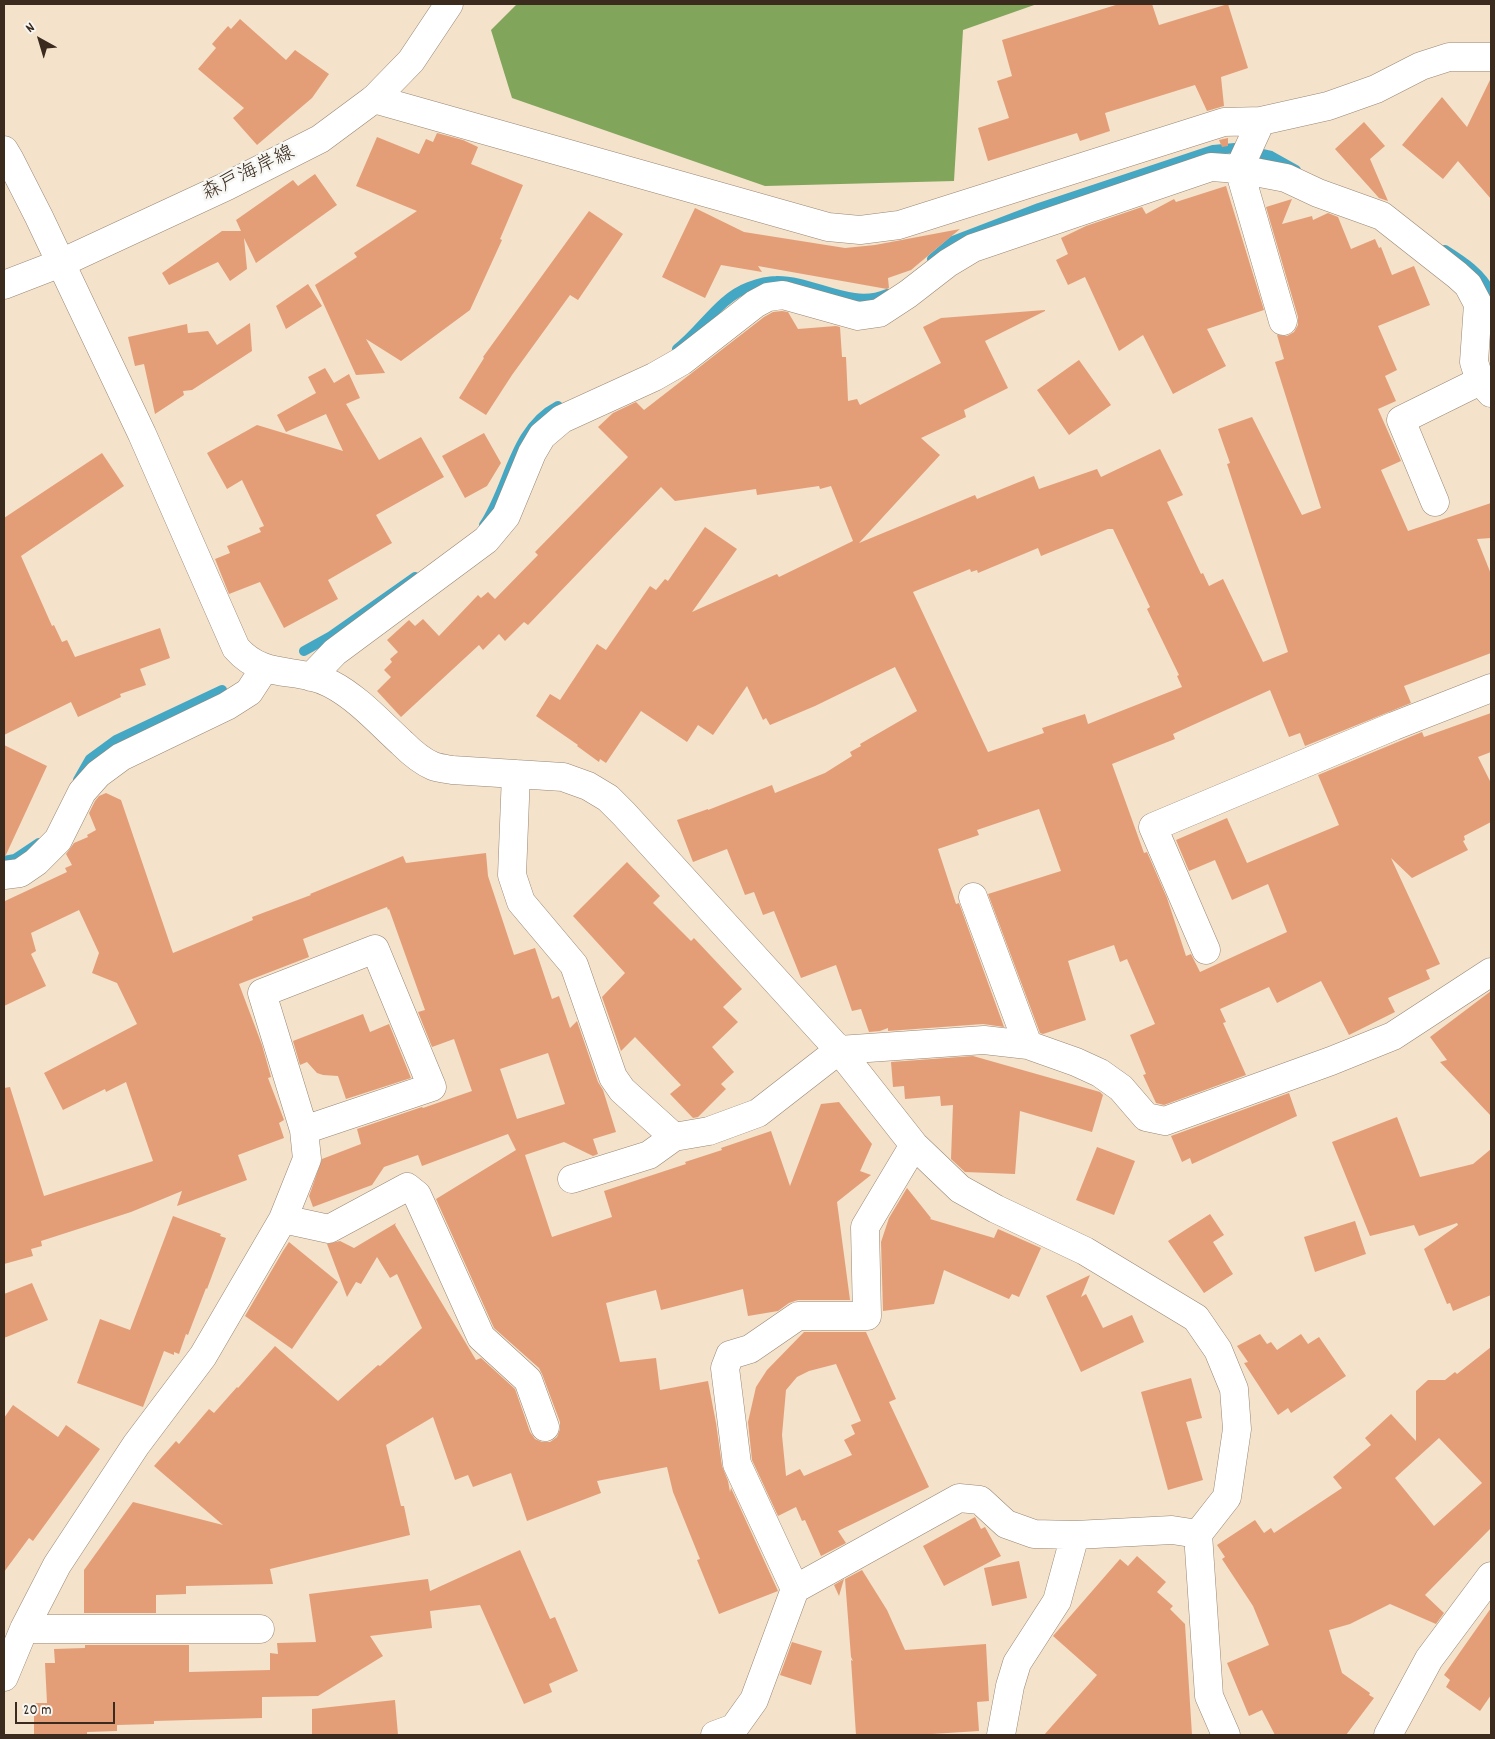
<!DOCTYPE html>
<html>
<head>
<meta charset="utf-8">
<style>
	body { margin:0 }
	#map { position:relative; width:1495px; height:1739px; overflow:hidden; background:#f4e2ca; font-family:Dekko,sans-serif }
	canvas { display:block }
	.frame { position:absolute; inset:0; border:5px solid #3b2a1e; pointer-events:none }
	.north { position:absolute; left:15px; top:15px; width:50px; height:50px; -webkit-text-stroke:4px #f6f6f2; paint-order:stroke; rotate:321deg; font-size:14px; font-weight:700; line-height:20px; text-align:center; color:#3b2a1e }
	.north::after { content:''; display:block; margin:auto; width:18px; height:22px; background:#3b2a1e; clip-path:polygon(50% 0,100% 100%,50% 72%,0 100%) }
	.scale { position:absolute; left:15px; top:1702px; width:100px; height:22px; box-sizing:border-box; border:2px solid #3b2a1e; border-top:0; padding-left:6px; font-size:15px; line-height:18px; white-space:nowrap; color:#3b2a1e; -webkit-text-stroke:4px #f6f6f2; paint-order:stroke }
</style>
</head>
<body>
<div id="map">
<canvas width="1495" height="1739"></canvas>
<div class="frame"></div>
<div class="north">N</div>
<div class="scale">20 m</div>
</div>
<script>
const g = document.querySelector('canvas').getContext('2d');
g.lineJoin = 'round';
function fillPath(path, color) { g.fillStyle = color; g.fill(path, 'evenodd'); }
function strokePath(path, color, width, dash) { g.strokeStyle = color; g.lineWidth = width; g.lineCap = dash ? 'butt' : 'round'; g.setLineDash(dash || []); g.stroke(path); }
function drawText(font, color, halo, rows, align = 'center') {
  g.font = font + ' Dekko,"Klee One",sans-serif'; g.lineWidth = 5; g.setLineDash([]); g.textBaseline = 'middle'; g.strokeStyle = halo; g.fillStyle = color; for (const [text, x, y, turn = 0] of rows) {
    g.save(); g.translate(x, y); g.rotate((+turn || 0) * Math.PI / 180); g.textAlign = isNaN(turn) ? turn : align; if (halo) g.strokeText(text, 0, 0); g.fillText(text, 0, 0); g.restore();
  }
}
fillPath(new Path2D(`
	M517,4H1037L963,30L954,181L765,186L512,98L491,30Z`), '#80a55b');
strokePath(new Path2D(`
	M1445,250C1464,262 1481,273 1491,293
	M932,259L953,241L1039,208L1213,150L1235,148L1271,156L1296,170
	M677,349C702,330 719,298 749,287C757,284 768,281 776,281C813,280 851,310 887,294
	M484,525C510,487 513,429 558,406
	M304,651L331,636L415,577
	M78,780L90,759L116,740L222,690
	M4,861L15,859L39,843`), '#44a7c4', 10);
fillPath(new Path2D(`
	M1119,4H1152L1159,25L1228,4L1248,68L1221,77L1224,106L1207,111L1195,85L1105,113L1110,131L1080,141L1077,133L988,161L978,128L1009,118L997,81L1012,76L1002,40Z
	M240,19L286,60L295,50L329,74L312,98L257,145L233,118L244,108L198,69L216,48L212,44L228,26L231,29Z
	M1491,78V199L1458,161L1443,179L1402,145L1442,97L1467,127Z
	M1364,122L1385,146L1370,159L1388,201L1379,198L1335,149Z
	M437,133L463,140L478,147L471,164L523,185L500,239L502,240L470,310L401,361L366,339L385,373L356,375L315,285L357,257L354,253L417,211L356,186L377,137L419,154L426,139L433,142Z
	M1228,138V146L1222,147L1219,140Z
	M315,174L337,205L256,263L244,238L247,269L230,281L218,262L169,285L162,273L222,231H241L236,220L293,180L298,186Z
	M1226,186L1264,310L1207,329L1226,366L1173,394L1143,335L1119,351L1085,277L1068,285L1056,260L1068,254L1061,238L1086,226L1142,207L1146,214L1174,199L1176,202Z
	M1292,199L1282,224L1312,216L1313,220L1328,213L1338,217L1351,249L1375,239L1379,248L1381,247L1392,275L1414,266L1430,305L1378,326L1397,370L1385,376L1396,401L1378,409L1401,461L1381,470L1408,531L1491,503V538L1477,539L1491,574V653L1404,686L1411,703L1305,746L1300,733L1289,737L1270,690L1173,734L1175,739L1112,764L1144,853L1147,852L1167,898L1186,956L1191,954L1200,972L1287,932L1268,884L1232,900L1215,860L1189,871L1176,840L1227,818L1247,863L1339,825L1318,775L1422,732L1424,737L1491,713V752L1478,757L1491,783V822L1464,836L1465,840L1463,841L1468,850L1412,878L1391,858L1440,964L1426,970L1430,979L1388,998L1395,1012L1349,1035L1321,981L1277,1003L1269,987L1220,1009L1226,1022L1223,1023L1246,1075L1164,1105L1156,1103L1143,1075L1146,1074L1130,1035L1155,1024L1127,959L1120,962L1114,945L1068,961L1086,1020L1043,1034L1040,1033L988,894L1061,871L1039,809L977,830L979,835L938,849L956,904L959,903L1004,1027L983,1024L888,1031V1028L880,1031L869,1032L861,1009L852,1011L836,965L801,978L774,911L763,915L754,892L745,895L727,849L693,862L677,820L708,809V810L772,785L775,793L825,773L852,756L850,752L861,746L860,744L917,711L895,667L815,706L770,725L766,718L763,720L747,686L713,735L698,725L687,742L641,711L606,763L600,759L599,762L577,746L578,745L536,716L550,694L560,700L597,644L606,650L650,586L656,590L665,579L668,581L705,527L737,549L692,612L777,574L779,577L853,541L831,486L820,489L819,486L757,495L756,489L675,501L661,487L528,625L524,622L505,641L499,634L483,650L479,645L401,717L377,691L391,677L384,670L392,662L390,659L398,652L387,640L409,620L415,626L423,619L439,636L478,595L481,598L488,592L495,599L538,555L535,552L628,457L598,427L613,413L636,402L644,410L764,317L773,312L782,311L788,312L798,329L836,326L840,327L842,357H846L848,401L857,399L860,405L941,363L923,327L941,318L1045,310V311L985,341L1008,388L964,410L966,417L921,438L940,455L859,543L975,495L977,499L1034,476L1039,489L1097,469L1101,477L1160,449L1183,495L1167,502L1201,574L1203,573L1209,586L1223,579L1263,662L1288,652L1227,464L1230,463L1218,429L1252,417L1302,515L1321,508L1275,362L1284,359L1277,335L1287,336L1294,332L1298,325V317L1266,207ZM1108,529H1113L1150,607L1147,609L1179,675L1177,676L1182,687L1088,724L1085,714L1042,728L1044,733L988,752L913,592L970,569L971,572L977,570L978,573L1038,548L1041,556Z
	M695,208L744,232L845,248L875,245L960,229L911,270L888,278L889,288L887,289L758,266L762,272L721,265L705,298L662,277Z
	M589,211L623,234L578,300L570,295L512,375L486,415L459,398L484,358L483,357Z
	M308,284L322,306L286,329L276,306Z
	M250,323L252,351L192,390L183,391L184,395L155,414L144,364L135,366L128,337L187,324L188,333L208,331L217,345Z
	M1079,360L1111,405L1069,435L1037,390Z
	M325,368L334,383L349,374L360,398L346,404L379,460L421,437L444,477L376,515L392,543L328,580L338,599L284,628L260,582L229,594L215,559L230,553L227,546L261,532L259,528L264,526L242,480L227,489L207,453L257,425L343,451L326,414L286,432L277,415L316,393L308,377Z
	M484,433L501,463L487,486L465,498L442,456Z
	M102,453L124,486L21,556L52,626L54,625L62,642L67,640L75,657L160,628L170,658L140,669L146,685L120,694L121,697L78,717L71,702L4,735V517V518Z
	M4,745L47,766L4,859Z
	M106,793L121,800L173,953L253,920L252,917L311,895L310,894L403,856L406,863L486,853L488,876L514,955L535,948L552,999L559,996L570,1028L577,1021L598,1082L603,1090L616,1132L593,1139L598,1154L593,1156L564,1142L525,1155L552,1237L612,1217L604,1191L686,1164L685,1162L722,1150L721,1148L771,1131L790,1186L821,1104L839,1102L872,1144L861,1169H859H861L860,1171L871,1175L837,1202L850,1300H798L789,1303L778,1311L748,1316L743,1289L661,1310L656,1290L606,1303L620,1362L656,1358L660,1390L708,1381L716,1423L722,1466L728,1481L730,1492L731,1488L778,1591L719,1614L697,1560L700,1559L673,1492L667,1467L597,1481L601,1493L527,1521L511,1473L473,1487L468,1475L455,1480L433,1417L386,1445L401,1506H404L410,1535L270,1569L273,1584L186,1586V1594L156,1595V1613H84V1570L133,1502L223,1525L154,1466L176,1441L179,1444L209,1409L214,1413L237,1387L238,1388L275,1346L338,1401L378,1365L380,1366L422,1328L397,1274L390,1278L377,1257L361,1284L356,1282L347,1297L327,1244L340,1241L354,1248L396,1223L395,1225L476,1360L481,1358L515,1389L530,1432L535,1439L542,1442H550L557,1437L560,1429V1422L542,1374L539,1368L494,1328L436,1199L516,1150L508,1134L422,1166L418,1155L384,1167L372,1185L313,1207L309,1196L322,1159L361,1144L357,1129L422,1107L423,1108L472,1091L454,1039L432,1047L418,1012L425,1010L389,909L388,910L387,907L303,939L309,957L239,984L262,1045L271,1077L268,1078L284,1120L279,1123L284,1138L238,1155L247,1180L177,1206L182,1191L131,1212L41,1241L42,1246L31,1249L33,1256L4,1264V1088L10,1087L44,1196L153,1161L126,1082L106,1092L105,1089L63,1110L44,1073L137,1024L117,983L92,973L99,953L79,910L31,933L36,951L31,954L46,986L4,1006V898L5,901L67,872L65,868L72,865L66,854L74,843L88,837L87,835L96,830L89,813L95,801L99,796ZM548,1053L565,1104L517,1119L500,1069Z
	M627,862L660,896L653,903L691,941L694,938L742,989L723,1007L738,1022L712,1047L734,1072L721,1084L726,1089L698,1117L693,1118L670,1094L681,1085L635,1037L621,1051L602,997L625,973L573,916Z
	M1491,991V1116L1440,1062L1447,1060L1430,1037Z
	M363,1014L370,1032L389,1024L411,1078L346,1099L338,1076L323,1075L317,1073L307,1062L300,1065L293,1041Z
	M973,1056L1100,1092L1103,1095L1092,1132L1020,1111L1015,1174L965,1172L951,1159L953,1105L941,1106L940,1096L905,1099L904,1086L893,1087L891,1062Z
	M1289,1093L1297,1116L1192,1164L1190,1158L1182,1162L1171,1136Z
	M1397,1117L1420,1177L1473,1164L1491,1149V1295L1453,1311L1450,1303L1447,1304L1424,1249L1458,1225L1457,1223L1419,1236L1414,1225L1370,1236L1332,1142Z
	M1097,1147L1135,1161L1114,1215L1076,1200Z
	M907,1188L931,1218L930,1219L994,1238L998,1229L1041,1248L1019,1297L1012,1294L1009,1299L944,1270L934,1304L883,1311L881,1242L889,1218Z
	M1210,1214L1224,1235L1213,1242L1233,1274L1204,1293L1168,1241Z
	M173,1216L221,1234L220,1236L226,1238L207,1289L206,1288L188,1335L186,1334L179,1354L174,1352V1355L164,1351L143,1407L77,1383L100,1319L130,1330Z
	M1355,1221L1366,1254L1315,1272L1304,1237Z
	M289,1242L338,1282L292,1349L245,1316L283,1251Z
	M1090,1275L1081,1297L1086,1294L1103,1328L1132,1315L1144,1342L1081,1372L1046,1296Z
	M32,1283L48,1320L4,1338V1294Z
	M804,1332H866L896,1399L889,1402L929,1487L838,1531L846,1543L821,1556L805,1520L802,1521L796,1507L778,1516L752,1460L748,1422L756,1387L767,1370ZM836,1364L861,1421L851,1425L855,1434L844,1440L852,1455L804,1476L800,1469L786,1476L782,1435L786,1390L797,1377L809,1371Z
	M1260,1334L1267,1344L1271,1342L1277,1350L1301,1334L1308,1344L1319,1337L1346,1376L1291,1413L1288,1408L1278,1415L1244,1363L1248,1362L1237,1346Z
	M1491,1347V1528L1425,1595L1444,1613L1436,1624L1390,1604L1350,1624L1329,1630L1342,1673L1370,1693L1369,1695L1374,1698L1346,1735H1275L1262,1710L1249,1716L1227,1663L1269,1645L1253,1606L1222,1559L1225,1557L1217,1545L1255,1520L1264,1533L1271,1528L1274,1533L1342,1488L1333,1477L1371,1445L1365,1438L1391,1414L1416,1441V1391L1428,1380H1445L1455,1372L1457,1374ZM1439,1438L1482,1483L1434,1526L1395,1478Z
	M1191,1378L1202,1418L1186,1422L1203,1480L1168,1490L1141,1392Z
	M13,1405L58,1437L66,1425L100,1449L33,1541L29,1538L4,1572V1418Z
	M975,1517L981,1529L985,1527L1001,1556L944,1586L923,1546Z
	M520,1550L550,1619L555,1617L578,1671L549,1684L552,1692L524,1704L480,1605L430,1611L432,1628L370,1636L383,1656L318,1696L262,1697V1718L154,1721V1724L117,1725V1731L87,1732V1735H34V1703H47L45,1663H55L54,1649L85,1648V1645H189V1672L270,1670V1653L278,1654L277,1643L316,1642L309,1594L428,1579L430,1591Z
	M1137,1556L1166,1582L1157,1592L1173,1606L1170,1609L1185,1624L1192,1735H1044L1097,1675L1053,1636L1120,1559L1128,1566Z
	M1019,1561L1027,1598L992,1606L984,1568Z
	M862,1570L887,1610L905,1650L986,1644L989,1701L977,1702L979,1731L916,1735H856L851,1660L853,1661L851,1657L845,1579Z
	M844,1579L839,1596L834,1585Z
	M1491,1608V1695L1480,1711L1446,1687L1450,1680L1444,1675Z
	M792,1642L822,1651L811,1685L780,1675Z
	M395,1700L398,1735H312V1709Z`), '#e39e78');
const minor = new Path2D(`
	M374,99L828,227L860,230L899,225L1224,122L1261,121L1328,106L1376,89L1421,66L1449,57H1491
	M4,150L10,160L39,217L142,434L236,648C265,681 297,666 331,684C358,698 380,723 402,743C411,752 421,761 433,766C438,768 446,769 452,770L563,777L588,786L608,798L624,814L839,1050L914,1145L960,1189L996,1209L1085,1251L1196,1318L1218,1350L1234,1389L1237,1429L1227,1497L1198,1534L1209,1696L1226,1735
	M1283,321L1239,169L1286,178L1318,193L1382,216L1457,275L1468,285L1478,304L1474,362L1480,381L1491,393
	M1435,502L1401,420L1480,381
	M311,677L335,652L486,540L506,516L532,453L542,436L562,419L654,377L682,361L755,304L768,297L783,295L858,316L879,313L908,294L948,263L973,248L1211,167L1239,169L1261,121
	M516,774L512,875L521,902L574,965L613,1077L622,1090L674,1137L709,1131L758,1113L839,1050L984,1040L1028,1045L1076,1062L1100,1073L1121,1088L1146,1117L1165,1121L1331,1061L1393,1036L1491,972
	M4,875L20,873L36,862L58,840L82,792L98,774L121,757L227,706L249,692L264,669
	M973,897L1028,1045
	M1206,950L1153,827L1394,726L1491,688
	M572,1179L649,1155L674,1137
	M283,1219L329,1229L407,1187L417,1195L481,1337L528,1380L545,1427
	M795,1589L959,1498L980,1500L1006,1524L1034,1534L1075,1535
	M24,1629H260
	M4,1677L24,1629L57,1565L136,1445L203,1356L283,1219L307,1159L304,1130L262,993L375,949L432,1087L304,1130
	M715,1735L734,1728L754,1700L795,1589L737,1464L725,1368L730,1355L750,1349L798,1316H867L865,1227L914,1145
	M1001,1735L1010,1686L1017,1663L1057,1601L1075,1535L1172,1530L1198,1534
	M1388,1735L1429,1659L1491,1576`);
const major = new Path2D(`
	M4,285L61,263L227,186L320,139L374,99L411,61L449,4`);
strokePath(minor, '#988674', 29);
strokePath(major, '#988674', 29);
strokePath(minor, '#fff', 28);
strokePath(major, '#fff', 28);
drawText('20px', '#3b2a1e', '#f6f6f2', [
	["森戸海岸線",249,175,-26]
]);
</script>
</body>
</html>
